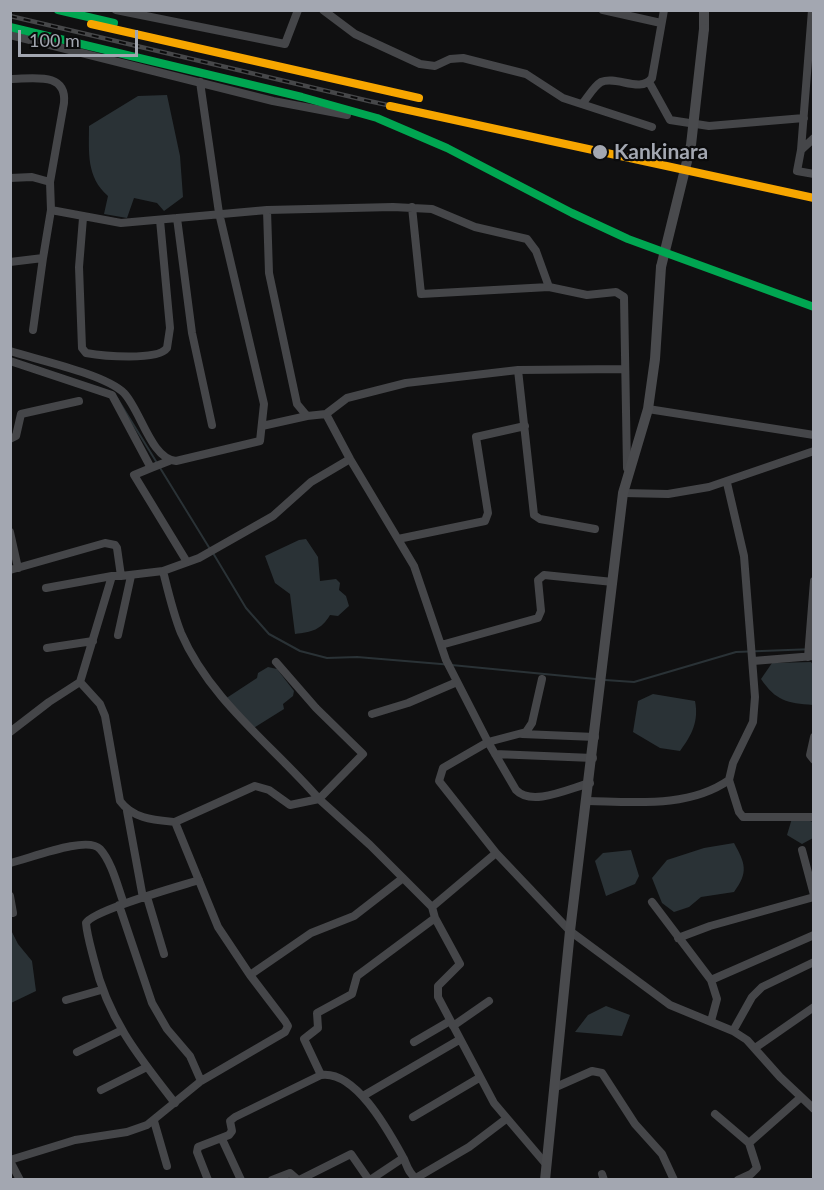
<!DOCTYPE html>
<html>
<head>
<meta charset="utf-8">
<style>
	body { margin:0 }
	#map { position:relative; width:824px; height:1190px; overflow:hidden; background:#101011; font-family:Lato,sans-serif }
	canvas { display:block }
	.frame { position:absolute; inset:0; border:12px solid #a3a7b1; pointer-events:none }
	.scale { position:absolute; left:18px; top:30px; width:120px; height:27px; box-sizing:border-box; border:3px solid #a3a7b1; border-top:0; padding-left:8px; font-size:18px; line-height:21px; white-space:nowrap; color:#a3a7b1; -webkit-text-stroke:4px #0b0b0c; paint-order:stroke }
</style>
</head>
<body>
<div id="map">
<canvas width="824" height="1190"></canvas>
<div class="frame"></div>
<div class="scale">100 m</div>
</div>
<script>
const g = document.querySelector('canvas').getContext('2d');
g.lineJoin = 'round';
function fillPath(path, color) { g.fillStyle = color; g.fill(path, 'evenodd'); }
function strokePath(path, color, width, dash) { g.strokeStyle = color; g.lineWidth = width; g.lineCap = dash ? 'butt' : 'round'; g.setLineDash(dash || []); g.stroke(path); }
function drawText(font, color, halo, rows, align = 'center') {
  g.font = font + ' Lato,sans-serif'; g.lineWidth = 4.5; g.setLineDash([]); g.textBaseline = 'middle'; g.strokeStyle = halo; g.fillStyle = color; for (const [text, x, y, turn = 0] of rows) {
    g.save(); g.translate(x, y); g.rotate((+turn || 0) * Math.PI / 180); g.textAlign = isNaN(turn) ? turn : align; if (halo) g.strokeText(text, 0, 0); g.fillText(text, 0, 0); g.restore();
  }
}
fillPath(new Path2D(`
	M167,95L180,156L183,197L164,211L157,203L134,198L127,218L104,214L108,196C86,177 89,152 89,126L138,96Z
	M306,539L318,557L320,581L336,579L340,583L339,590L346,596L349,606L338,616L330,615C321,630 312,632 295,634L290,594L275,583L265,556L299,540Z
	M811,662L813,665V705C787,703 776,701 761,679L772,663Z
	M268,667L277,669L294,691L293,696L283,704L284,709L252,729L225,699L257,678L258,673Z
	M653,694L695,701C699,721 692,735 680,751L660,748L633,732L638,701Z
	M793,815L813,822V838L802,844L787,835Z
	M734,843C745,863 749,872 734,892L701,897L689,907L674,912L662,903L652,878L667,860L704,848Z
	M631,850L639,876L635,884L606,896L595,861L603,853Z
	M11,930L18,944L32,961L36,991L11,1003Z
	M606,1006L630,1015L622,1036L575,1032L588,1015Z`), '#2a3236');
strokePath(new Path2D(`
	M117,398L210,549
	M213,553L246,608L269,634L300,651L327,658L357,657L441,664L596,679
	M605,680L634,682L736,652L814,649`), '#2a3236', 2);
strokePath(new Path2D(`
	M116,10L285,44L298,10
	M323,10L355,34L420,64L435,66L450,59L463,58L526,74L563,98L652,127
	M603,10L661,23
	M10,35L273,101L347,115
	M10,79C32,79 67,71 64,103L50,182L51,210
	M649,82L670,120L709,126L804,118
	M582,104C588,97 594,86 601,82C617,75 640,94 652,78L664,10
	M814,138L801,150L797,171L814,174
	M801,150L812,10
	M10,178L32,177L50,182
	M412,207L421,294L549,287
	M267,210L269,273L297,404L307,416L326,414
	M83,218L79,267L82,348L86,353C102,356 158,361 167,348L170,328L160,220
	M177,218L192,333L212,425
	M10,262L43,258L51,210L121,223L267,210L393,207L432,209L475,227L527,239L536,251L549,287L587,295L616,292L624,297L627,468
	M33,330L43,258
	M10,351C38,360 105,374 124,393C141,411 151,459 176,461L260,441L264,404L219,213L200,82
	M10,361L112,395L151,468L134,475L187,562
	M518,370L534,515L540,519L595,529
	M648,409L814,435
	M262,426L307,416
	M10,439L16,436L21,414L79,401
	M151,468L169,461
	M623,493L668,494L709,487L814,451
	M10,532L18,568
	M398,539L485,521L488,513L476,437L525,426
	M10,570L105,543L115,545L117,548L121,576H112L80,682L100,704L105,716L120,801C133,819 155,820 175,822L218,927L250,975
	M163,571C168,591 173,613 181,633C210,700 272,745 319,799L363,754L316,708L276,662
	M121,576L163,571L199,558L273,516L311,482L350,459
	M46,588L112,576
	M118,635L131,576
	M441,645L538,618L541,611L538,580L544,575L613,582
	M47,648L93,641
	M808,657L814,581
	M753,661L814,656
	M542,679L532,723L526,732L488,742L443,768L439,781L496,853L570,931L670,1005L733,1031L747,1040L780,1077L814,1109
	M372,714L408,703L457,682
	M10,732L49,702L80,682
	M522,734L595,737
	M814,737L810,755L814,760
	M495,754L593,758
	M729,780L739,812L743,817H814
	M590,783C570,788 532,807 516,790L488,742L446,660L414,566L350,459L326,414L347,398L406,383L518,370L624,369
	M588,801C635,802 689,808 729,780L733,763L753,722L755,697L744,556L727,483
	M127,811L143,898
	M175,822L255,786L269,790L290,805L319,799L370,845L432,907L435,918L460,964L438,986V997L494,1103L545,1163
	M802,850L814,895
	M10,863C29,859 87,835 100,849C112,862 118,888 124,904
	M10,896L13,913
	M147,897L164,954
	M652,902L711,980L717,999L711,1021
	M119,905L152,1003L167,1029L190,1056L201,1081
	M432,907L496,853
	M678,938L710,926L814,897
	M711,980L814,935
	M66,1000L101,990
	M453,1026L489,1001
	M733,1031L752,997L762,987L814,962
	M414,1042L450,1021
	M755,1048L814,1007
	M77,1052L120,1031
	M321,1075C356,1070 389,1132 404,1159C407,1166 409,1174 416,1178L469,1147L506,1119
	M556,1087L592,1071L602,1073L635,1124L662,1154L674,1180
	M101,1090L147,1067
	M363,1096L459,1040
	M175,1103C138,1056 108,1019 94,960C91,948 87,935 86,923C93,910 180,886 199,880
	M715,1114L749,1143
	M413,1117L479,1078
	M154,1121L167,1166
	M222,1139L241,1180
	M10,1160L75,1140L127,1132L147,1125L201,1081L285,1032L288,1026L285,1021L250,975L311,933L354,916L403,878
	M10,1161L20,1180
	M602,1174L604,1180
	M208,1180L197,1152L198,1147L229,1135L232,1131L230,1121L235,1117L321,1075L304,1039L318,1028L317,1013L352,994L357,976L435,918
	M272,1180L290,1173L298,1180
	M299,1180L351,1154L369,1180
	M370,1180L403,1158
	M738,1180L751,1174L757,1168L749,1143L800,1098`), '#454649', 8);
strokePath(new Path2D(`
	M704,10V29
	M545,1180L570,931L623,493L648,409L655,359L661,267`), '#494a4d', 10);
const rail = new Path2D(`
	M10,16L369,101L814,198
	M10,27L302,97L377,118L447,148L572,213L628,239L814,307`);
strokePath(rail, '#464749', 4.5);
strokePath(rail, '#0b0b0c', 2, [7]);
strokePath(new Path2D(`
	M661,267L691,145L704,29`), '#494a4d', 10);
strokePath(new Path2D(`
	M58,10L114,23
	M10,27L302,97L377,118L447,148L572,213L628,239L814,307`), '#00a651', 8);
strokePath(new Path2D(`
	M91,24L419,98
	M390,106L814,198`), '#f7a600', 8);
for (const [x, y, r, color] of [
	[600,152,8,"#a3a7b1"]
]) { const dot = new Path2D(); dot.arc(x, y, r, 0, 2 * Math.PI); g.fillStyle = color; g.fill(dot); strokePath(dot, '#0b0b0c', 2); }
drawText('bold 21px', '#a3a7b1', '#0b0b0c', [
	["Kankinara",614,152]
], 'left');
</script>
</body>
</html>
